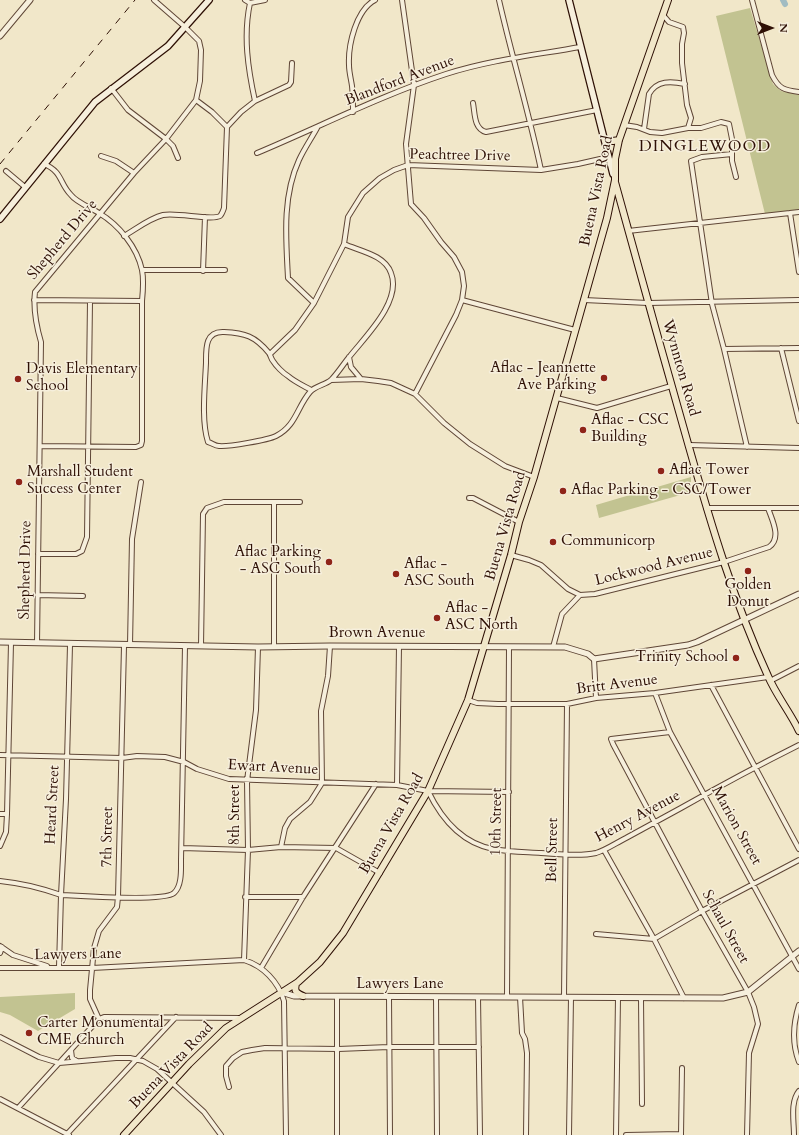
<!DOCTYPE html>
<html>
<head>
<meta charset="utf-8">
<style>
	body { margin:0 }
	#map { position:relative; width:799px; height:1135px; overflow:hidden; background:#f1e7c9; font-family:Cardo,serif }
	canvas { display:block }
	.north { position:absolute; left:751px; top:8px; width:40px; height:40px; -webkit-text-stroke:3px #f6efdc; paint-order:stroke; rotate:90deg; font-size:11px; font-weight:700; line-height:16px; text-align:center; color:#2e1005 }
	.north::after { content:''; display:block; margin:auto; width:14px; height:18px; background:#2e1005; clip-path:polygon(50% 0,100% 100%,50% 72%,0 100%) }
</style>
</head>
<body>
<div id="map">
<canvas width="799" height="1135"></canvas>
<div class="north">N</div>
</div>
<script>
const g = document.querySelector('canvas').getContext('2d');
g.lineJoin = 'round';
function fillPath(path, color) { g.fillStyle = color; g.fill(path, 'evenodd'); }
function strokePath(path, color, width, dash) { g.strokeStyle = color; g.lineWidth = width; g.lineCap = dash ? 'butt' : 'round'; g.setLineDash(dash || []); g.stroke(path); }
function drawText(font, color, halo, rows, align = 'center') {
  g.font = font + ' Cardo,serif'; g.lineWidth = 3; g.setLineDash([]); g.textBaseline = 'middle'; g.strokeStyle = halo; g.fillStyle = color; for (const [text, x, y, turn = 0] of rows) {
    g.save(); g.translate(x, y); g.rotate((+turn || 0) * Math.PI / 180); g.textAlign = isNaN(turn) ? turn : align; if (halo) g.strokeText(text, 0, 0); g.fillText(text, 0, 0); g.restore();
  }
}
fillPath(new Path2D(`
	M750,8L773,84L781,91L799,95V210L765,214L716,16Z
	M691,477V492L599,518L596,505Z
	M75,993V1009L38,1031L10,1015L0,1012V997Z`), '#c2c391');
strokePath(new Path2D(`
	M783,0L785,4`), '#a1bcc2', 6);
const minor = new Path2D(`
	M245,0L250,3L265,0
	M402,0L414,85L406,144L411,204L424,218L441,242L454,257L462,272L464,286L462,300L456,315L415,394
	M499,0C512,57 529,113 541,170
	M752,0L772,75C779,89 784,90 799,92
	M250,3C243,36 248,69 255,101
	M663,15L669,22L683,27L684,33L682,44V63L687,105L691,118L688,128
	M111,88L128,110L166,139L173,146L178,158
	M473,103C475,114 474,129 486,132L597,110
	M353,112C353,103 353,95 352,86C351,79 349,72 349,65C348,45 356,10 375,0
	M624,125L637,127L650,132L662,133L688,128H701L721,122L729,124L732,139V161L736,177
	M227,127L241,112L255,101L289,85L291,82L292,63
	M644,129L649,94C657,80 671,81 685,84
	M257,153C319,127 382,95 446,74C489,60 535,55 580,47
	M732,154L702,157L691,161L712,304L724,349L747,447
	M101,156L116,161L134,173
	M6,171L25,187
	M790,213L799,272
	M628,231L799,212
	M124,236C136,229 150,218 163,215C177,212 211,221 220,216C222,214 223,211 224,208L227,127L212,112L196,100
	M142,270H225
	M203,271L205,217
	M34,300L142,301
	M462,300L575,330
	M584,300L648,303L799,300
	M314,303L288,278C286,239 282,197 299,160C304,149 311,139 317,128
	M781,348L799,421
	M724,349L799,348
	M270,354L295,330L314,303L344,244L348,217L363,193L380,178L394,170L408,165L541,170L578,164L609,157
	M349,357L351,367L361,379
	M331,380L361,379L378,381L391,383L415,394L444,423L470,444L505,466L534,477
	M311,390C304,386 295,382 288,376C283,373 276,366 273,361C271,359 271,356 269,353C255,336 245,333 224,332C205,331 206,348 206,363C205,386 201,421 208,442C212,443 215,446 219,446C228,447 268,440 276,436C296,426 297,407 310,392C315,386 325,385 331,380C338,373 344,363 350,356C366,336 402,301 391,273C385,255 360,251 344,244
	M557,398L597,408L671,386
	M689,445L799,448
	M40,446L136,447L141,445L142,441V301C143,291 144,280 142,270C137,247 119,225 99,213C91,208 76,202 71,195C59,183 63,172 44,164
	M469,498H473L519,522
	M706,508H799
	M38,554H76L82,551L87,537L90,301
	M511,555L529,560L541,565L568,589L580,595L595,594L724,562L769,547C782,538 772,520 768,508
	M37,595L83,596
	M37,643L41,342C36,325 33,309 35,292L134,173L166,139L196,100L200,81L201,50L199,41L185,27L154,0
	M130,645L132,539L141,482
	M201,646L203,514L207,508L224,502H300
	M274,646V502
	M553,647L562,614L580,595
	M594,659L596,698
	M770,681L799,666
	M711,685L799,849
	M655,693L670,732L799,969
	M468,700L477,703L498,704H567L596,698L655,693L768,677
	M670,732L611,739L613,744L702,911L748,992L754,1007L758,1024L749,1053L747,1135
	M0,755L122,758L137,756L165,757L184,762L197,769L229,779L397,785L428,791L509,792
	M397,785L399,646
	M428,791C441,818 462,843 493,849C509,852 525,852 541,853C558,854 579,857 596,853C606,850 616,843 626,838C644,828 663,818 681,808C720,786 759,765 799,745
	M0,814H7
	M0,846L6,832L7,814L11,643
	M281,847L285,828L290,819L310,802L322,783L321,711L328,676L330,646
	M182,848L248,850L281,847L336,848L380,873
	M604,850L654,939L684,998
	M0,881C21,883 41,888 61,895C79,896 164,902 174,893C182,886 181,870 181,860L185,646
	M245,897H303
	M596,934L654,939L702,911L799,860
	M0,946L13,955L47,966
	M0,953L2,947
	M244,960L248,850L247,781L256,710L258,647
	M59,967L61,895L66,799L70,645
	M0,968H92L244,960C263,966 278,981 284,1001L286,1135
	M261,968L303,897L376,784
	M389,996L390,1135
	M436,997L437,1135
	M478,997L480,1135
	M507,997L509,647
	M520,997L522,1033L525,1039L527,1053L526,1135
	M564,997L567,704
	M641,998L642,1104
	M799,1005C793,1024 792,1044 799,1062
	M99,1019L90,999V990L94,948L99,931L117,907L118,897L124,646
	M0,1037L39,1057L59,1063L116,1058H130L143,1061L157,1069L204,1112L221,1135
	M71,1050L72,1058L77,1061
	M229,1087L226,1076V1066L233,1058L242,1052L252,1050L265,1048L338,1049L389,1047H479
	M0,1099L69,1135
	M18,1108L99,1019L104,1017L241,1018
	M67,1134L176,1017
	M337,1135V996
	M569,1135L571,997
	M616,1135L618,998
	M626,1135L681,1134
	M681,1135L682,1068
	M794,1135C794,1121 790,1102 799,1091`);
const tertiary = new Path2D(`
	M0,36L30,0
	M0,642L258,647L330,646L565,647L588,654L594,659L688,645L697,642L799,594
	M281,992L294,996L723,998L748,992L799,951`);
const secondary = new Path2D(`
	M569,0L613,174
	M0,219L95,102L168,46L209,0`);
const primary = new Path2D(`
	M605,140L613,141L619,140
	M615,182C639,270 664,359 689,447C711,524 734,602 768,676C776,695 790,712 799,731
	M296,984C294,991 296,993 303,996
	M124,1135L189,1064L226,1028L298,982L320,962L343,933L428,791L468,700L511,555L519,522L534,477L607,218L615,180V159L619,140L668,0`);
strokePath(minor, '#5f4636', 6);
strokePath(tertiary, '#5f4636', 7);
strokePath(secondary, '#2e1005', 8);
strokePath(primary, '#2e1005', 8);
strokePath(minor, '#f6efdc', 4);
strokePath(tertiary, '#f6efdc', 5);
strokePath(secondary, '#f6efdc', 5.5);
strokePath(primary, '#f1e7c9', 6);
strokePath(new Path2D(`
	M0,164L135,0`), '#2e1005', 1, [7, 7]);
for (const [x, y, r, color] of [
	[604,378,4,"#8f2418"],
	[18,379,4,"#8f2418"],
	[583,430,4,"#8f2418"],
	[661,471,4,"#8f2418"],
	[19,482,4,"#8f2418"],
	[563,491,4,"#8f2418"],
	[553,542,4,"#8f2418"],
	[329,562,4,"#8f2418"],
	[748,571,4,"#8f2418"],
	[396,574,4,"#8f2418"],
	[437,618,4,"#8f2418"],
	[736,658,4,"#8f2418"],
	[29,1033,4,"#8f2418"]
]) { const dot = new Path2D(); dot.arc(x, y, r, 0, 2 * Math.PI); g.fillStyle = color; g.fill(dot); strokePath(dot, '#f6efdc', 1.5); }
drawText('15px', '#2e1005', '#f6efdc', [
	["Blandford Avenue",400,81,-21],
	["Peachtree Drive",460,156,1],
	["Buena Vista Road",597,191,-78],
	["Shepherd Drive",63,240,-50],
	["Wynnton Road",680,368,74],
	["Buena Vista Road",506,526,-74],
	["Lockwood Avenue",654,567,-14],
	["Shepherd Drive",26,570,-89],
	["Brown Avenue",377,634],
	["Britt Avenue",617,685,-7],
	["Ewart Avenue",273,768,3],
	["Heard Street",53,805,-87],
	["8th Street",236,815,-90],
	["Henry Avenue",638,817,-28],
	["10th Street",497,822,-89],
	["Buena Vista Road",392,824,-60],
	["Marion Street",736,826,61],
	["7th Street",108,837,-89],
	["Bell Street",553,850,-89],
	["Schaul Street",725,927,61],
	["Lawyers Lane",78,955,-1],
	["Lawyers Lane",400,985],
	["Buena Vista Road",172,1066,-46]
]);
drawText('15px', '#2e1005', '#f6efdc', [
	["Aflac - Jeannette",596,369,"right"],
	["Ave Parking",596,386,"right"],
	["Davis Elementary",26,370],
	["School",26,387],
	["Aflac - CSC",591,421],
	["Building",591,438],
	["Aflac Tower",669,471],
	["Marshall Student",27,473],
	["Success Center",27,490],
	["Aflac Parking - CSC/Tower",571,491],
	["Communicorp",561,542],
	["Aflac Parking",321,553,"right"],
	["- ASC South",321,570,"right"],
	["Aflac -",404,565],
	["ASC South",404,582],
	["Golden",748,586,"center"],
	["Donut",748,603,"center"],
	["Aflac -",445,609],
	["ASC North",445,626],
	["Trinity School",728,658,"right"],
	["Carter Monumental",37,1024],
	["CME Church",37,1041]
], 'left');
g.letterSpacing = '1px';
drawText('16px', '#2e1005', '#f6efdc', [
	["DINGLEWOOD",705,147]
]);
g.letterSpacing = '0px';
</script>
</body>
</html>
